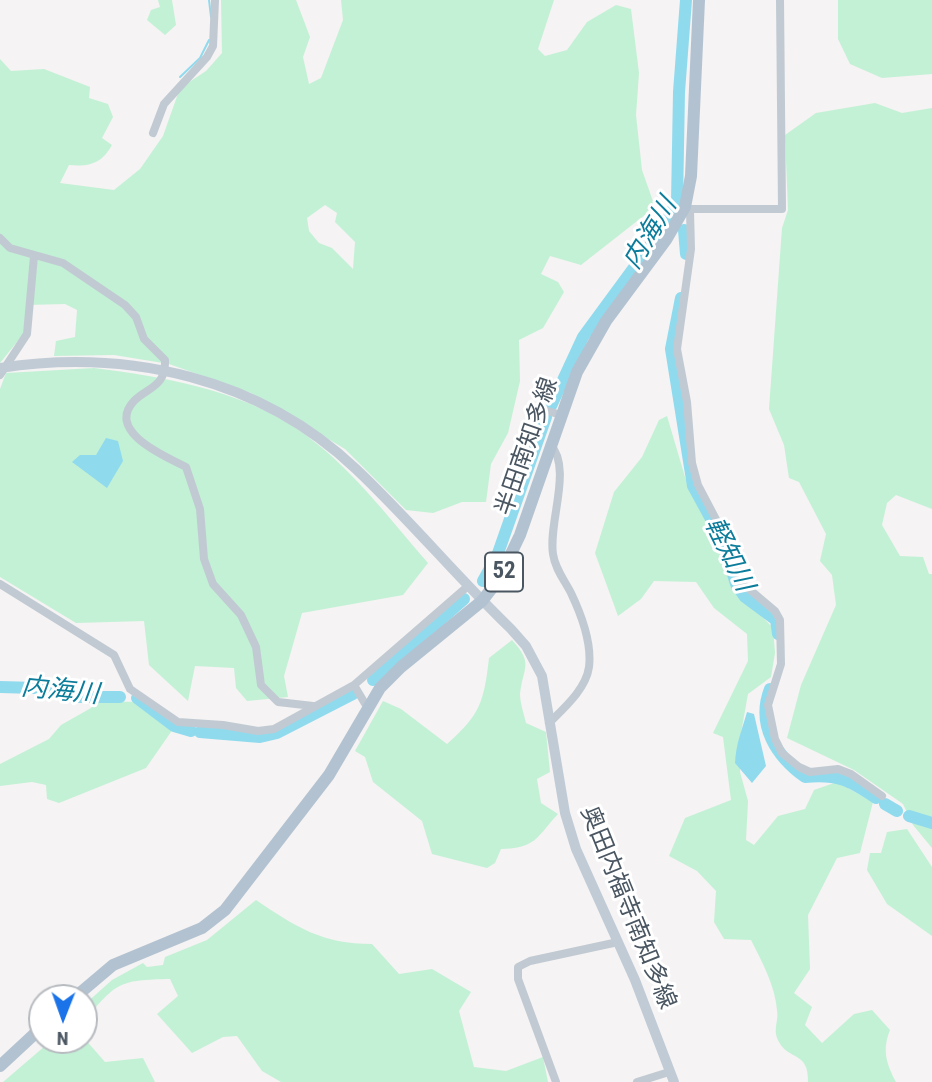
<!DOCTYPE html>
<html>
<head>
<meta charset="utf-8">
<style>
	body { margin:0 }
	#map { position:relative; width:932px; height:1082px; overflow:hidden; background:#f5f3f3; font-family:"Roboto Condensed",sans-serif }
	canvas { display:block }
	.north { position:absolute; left:28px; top:984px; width:70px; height:70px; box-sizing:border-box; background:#fff; border:2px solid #b7bbc0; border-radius:50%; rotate:181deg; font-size:19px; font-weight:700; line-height:28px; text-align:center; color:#4a5661 }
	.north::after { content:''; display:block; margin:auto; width:24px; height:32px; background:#1a73e8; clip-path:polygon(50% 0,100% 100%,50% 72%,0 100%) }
</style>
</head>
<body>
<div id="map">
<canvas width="932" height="1082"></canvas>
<div class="north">N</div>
</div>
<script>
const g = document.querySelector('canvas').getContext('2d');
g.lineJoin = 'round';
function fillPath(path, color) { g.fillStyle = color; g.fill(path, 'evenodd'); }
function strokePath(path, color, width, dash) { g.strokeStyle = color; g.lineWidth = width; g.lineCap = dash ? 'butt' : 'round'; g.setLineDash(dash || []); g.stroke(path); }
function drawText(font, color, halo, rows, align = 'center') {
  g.font = font + ' "Roboto Condensed","Noto Sans JP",sans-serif'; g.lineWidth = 6; g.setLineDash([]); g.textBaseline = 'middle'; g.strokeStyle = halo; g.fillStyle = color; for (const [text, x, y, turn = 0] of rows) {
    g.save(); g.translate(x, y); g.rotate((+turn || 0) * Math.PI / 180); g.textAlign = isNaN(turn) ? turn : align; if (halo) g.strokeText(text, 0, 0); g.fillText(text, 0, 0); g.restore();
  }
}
fillPath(new Path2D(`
	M158,0H172L176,25L165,35L147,20L151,10L160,7Z
	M221,0H296L310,37L303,57L309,84L321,78L343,20L341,0H554L538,49L545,56L567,50L587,22L616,5L631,9L639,73L636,115L642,170L655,207L581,265L550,256L541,274L558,282L564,292L543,328L519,340L520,381L508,433L491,464L486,502H462L433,513L406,510L345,449L251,393L169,364L114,355L54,356L56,341L75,337L77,310L65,304L26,305L25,332L0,363V59L11,71L44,69L90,87L89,98L108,104L113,117L102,138L112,145C102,163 90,167 69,165L60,183L114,190L140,169L163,136L180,88L206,71L222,53ZM325,205L337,213L335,222L355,242L353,269L332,248L319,243L309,231L307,218Z
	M838,0H932V74L882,78L850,64L838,39Z
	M875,103L902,113L932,108V509L896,495L887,503L882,525L900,556L923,557L929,574H932V848L913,825L903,804L854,770L787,738L801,685L836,605L832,575L820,561L826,534L799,482L789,478L784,445L769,409L782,228L788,210L785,135L816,113Z
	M94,368C164,377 237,389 297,429C348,463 388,517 428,563L403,595L302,613L284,676L288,697L247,701L236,688L234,668L195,666L188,701L149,665L144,621L76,623L0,577V389L6,373Z
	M667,416L688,487L716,536L733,586L773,628L775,653L771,677L748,694L741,733L740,772L748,801L746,840L754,845L778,816L805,809L814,790L837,782L873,802L860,853L837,858L808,915L810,969L794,993L812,1007L805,1025L822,1043L854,1014L872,1010L890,1030C882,1050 886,1063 896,1082H808C809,1051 788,1060 779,1042C772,1030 779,1022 777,1010C775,985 762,962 751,940L724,939L714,922L716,891L697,871L669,856L685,818L731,800L723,737L713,733L748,661L747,634L714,608L696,582L654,581L641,599L618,616L595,553L614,492L642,457L659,420Z
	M512,640C534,664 523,667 520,694C520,703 524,714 526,723L546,732L550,772L537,779L541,803L558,814C536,838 536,848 501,849L495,863L487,868L432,854L422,821L373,782L365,757L355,751L383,701L401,709L447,744C480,715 484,702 489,658Z
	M96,701L136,702L173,729L146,768L59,803L47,799L46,785L32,782L0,786V764L49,739L61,725L91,708Z
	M907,829L932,867V936L887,904L867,870L870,853H881L887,832Z
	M256,900C296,927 322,944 372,944L399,974L432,969L471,992L459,1011L474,1067L506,1071L543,1057L548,1082H281L262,1071L237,1036L223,1037L192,1053L157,1014L178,996L170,979C119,980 117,982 84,1021V1005L112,980L143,963L147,967L163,965L165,957L207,940Z
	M84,1038L105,1062L143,1058L155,1082H3L52,1040Z`), '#c3f1d5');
fillPath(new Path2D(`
	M106,438L118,441L123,461L107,488L72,462L80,455H96Z
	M747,712L754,714L766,766L752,783L735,763C736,743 742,730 747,712Z`), '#90daee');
strokePath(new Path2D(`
	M209,0L211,17
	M180,77L200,58L209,40`), '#90daee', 2);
strokePath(new Path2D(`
	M684,230L686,254
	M681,298L671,349L693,486L723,541L736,584L745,597L776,620L778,634
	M551,406L583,337L655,239L677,202L679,92L686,0
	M483,581L497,556L546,417
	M373,680L464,599
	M0,687L36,688L73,697H120
	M770,689C756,725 776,756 805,777C838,774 849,780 876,798
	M137,698L174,726L191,731
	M200,732L260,737L277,733L353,694
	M885,804L897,811
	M909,816L932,823`), '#90daee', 12);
strokePath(new Path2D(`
	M153,133L164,104L207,57L213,46L215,0
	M687,209H782L780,0
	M690,211L691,249L677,349L687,402L692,463L698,485L729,544L742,583L775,611L780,620L781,664L768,705L775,739L782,753L799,767L810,772L838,769L851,774L882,796
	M0,238L10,248L63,263L125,305L136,317L144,339L165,360C166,387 148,387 134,401C105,432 167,457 186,467L200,509L204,559L213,584L241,615L256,647L261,685L278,702L313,706
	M0,375L27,334L34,256
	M541,409L561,415
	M0,584L114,655L130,689L178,722L223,725L258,731L274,729L354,685L468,586
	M354,685L367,707
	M549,723C564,708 586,689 589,667C592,643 581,614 571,593C565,581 555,569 553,554C548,522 573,468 550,444
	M556,1082L518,979V967L530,961L618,942
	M637,1082L669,1072`), '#c1cad2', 8);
strokePath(new Path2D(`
	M0,368C128,348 260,378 356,469C410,520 458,578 511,629L526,646L542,676L565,813L576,849L635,980L674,1082`), '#c1cbd6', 10);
strokePath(new Path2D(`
	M74,998L113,965L202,928L225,910L329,775L380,688L401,667L482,601L499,579L520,535L577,372L606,321L666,240L685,207L691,176L699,0
	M0,1066L42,1027`), '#b3c2d1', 12);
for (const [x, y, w] of [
	[504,572,38]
]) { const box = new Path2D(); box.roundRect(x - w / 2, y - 19.5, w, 39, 5); g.fillStyle = '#fff'; g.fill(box); strokePath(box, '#4a5661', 2); }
drawText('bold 23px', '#4a5661', null, [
	["52",504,572]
]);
drawText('24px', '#4a5661', '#fff', [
	["半田南知多線",528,447,-71],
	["奥田内福寺南知多線",627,908,68]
]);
drawText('italic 26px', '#0c7c9b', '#fff', [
	["内海川",651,234,-59],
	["軽知川",728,555,64],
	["内海川",60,692,6]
]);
</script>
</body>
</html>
